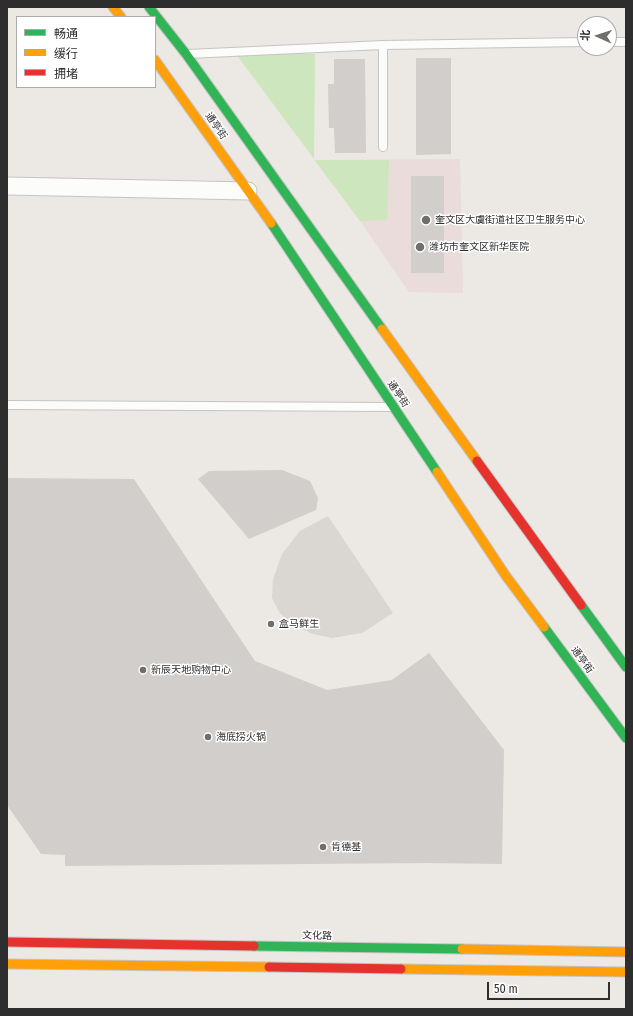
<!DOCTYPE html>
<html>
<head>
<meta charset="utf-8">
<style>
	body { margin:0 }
	#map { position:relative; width:633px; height:1016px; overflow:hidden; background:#ece8e4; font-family:"Fira Sans Condensed","Noto Sans SC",sans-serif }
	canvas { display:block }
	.frame { position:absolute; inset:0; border:8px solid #2e2e2e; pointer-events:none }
	.legend { position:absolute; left:16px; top:16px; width:140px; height:72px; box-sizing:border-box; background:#fff; border:1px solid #ababab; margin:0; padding:5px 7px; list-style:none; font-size:12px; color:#2e2e2e }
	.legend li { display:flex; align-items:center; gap:8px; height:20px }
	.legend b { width:20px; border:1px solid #ababab }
	.north { position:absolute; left:577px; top:16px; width:40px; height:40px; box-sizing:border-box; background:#fff; border:1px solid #ababab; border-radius:50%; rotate:273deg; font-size:11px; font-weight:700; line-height:16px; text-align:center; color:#2e2e2e }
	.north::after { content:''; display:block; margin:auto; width:14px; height:18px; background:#706f6e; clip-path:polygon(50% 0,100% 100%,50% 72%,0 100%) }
	.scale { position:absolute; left:487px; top:982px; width:123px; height:18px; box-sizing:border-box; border:2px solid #2e2e2e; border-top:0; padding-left:5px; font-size:12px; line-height:14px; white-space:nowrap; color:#2e2e2e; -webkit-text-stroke:3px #fff; paint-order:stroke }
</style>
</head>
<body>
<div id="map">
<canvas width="633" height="1016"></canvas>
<div class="frame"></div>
<ul class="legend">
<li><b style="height:5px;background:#30b455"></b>畅通</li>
<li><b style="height:5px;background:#ff9f0a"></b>缓行</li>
<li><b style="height:5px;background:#e5322d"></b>拥堵</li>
</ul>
<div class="north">北</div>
<div class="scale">50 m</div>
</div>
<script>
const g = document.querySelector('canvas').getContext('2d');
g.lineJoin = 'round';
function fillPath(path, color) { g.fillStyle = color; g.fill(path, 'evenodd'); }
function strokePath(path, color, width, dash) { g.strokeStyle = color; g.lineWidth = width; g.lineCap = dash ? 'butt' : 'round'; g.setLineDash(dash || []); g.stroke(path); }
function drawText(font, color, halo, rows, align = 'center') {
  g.font = font + ' "Fira Sans Condensed","Noto Sans SC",sans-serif'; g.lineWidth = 3; g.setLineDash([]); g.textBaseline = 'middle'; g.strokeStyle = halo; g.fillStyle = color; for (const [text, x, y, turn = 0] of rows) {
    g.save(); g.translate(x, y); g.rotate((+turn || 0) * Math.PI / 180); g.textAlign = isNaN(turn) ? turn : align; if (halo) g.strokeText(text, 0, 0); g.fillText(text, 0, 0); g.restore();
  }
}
fillPath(new Path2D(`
	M460,159L463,293L409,292L360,221L314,160Z`), '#e9dcdb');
fillPath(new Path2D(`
	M236,54H315L314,160H389L387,220L360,221Z`), '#cee6be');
fillPath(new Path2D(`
	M328,516L393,613L362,633L332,638L313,634L293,625L279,612L272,598L273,579L282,554L300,531Z`), '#dad6d2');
fillPath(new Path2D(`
	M416,58H451V154L416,155Z
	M334,59H365L366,153H335L334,128H329L328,84H334Z
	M411,176H444V273H411Z
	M282,470L310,481L318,498L316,510L249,539L198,479L209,471Z
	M7,478L134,479L255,661L327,690L392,680L429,653L504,750L502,864L428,863L65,866V855L41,854L7,805Z`), '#d1cecb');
const lane = new Path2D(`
	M609,42H626
	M188,54L383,45L585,42
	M383,147V45
	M7,405L390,407`);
const street = new Path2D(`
	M7,186L248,191`);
const fast = new Path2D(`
	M149,7L186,54L382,329
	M271,223L437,472
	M581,605L626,667
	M544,627L626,738
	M254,946L462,949`);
const slow = new Path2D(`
	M113,7L121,17
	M155,60L271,223
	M382,329L477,461
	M437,472L506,576L544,627
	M462,949L626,952
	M7,964L269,967
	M401,969L626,972`);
const jam = new Path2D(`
	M477,461L581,605
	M7,942L254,946
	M269,967L401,969`);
strokePath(lane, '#c5c4c5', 10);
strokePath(street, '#c5c4c5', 19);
strokePath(fast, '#c5c4c5', 11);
strokePath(slow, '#c5c4c5', 11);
strokePath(jam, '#c5c4c5', 11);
strokePath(lane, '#fcfcfb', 8);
strokePath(street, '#fcfcfb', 17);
strokePath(fast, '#30b455', 9);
strokePath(slow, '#ff9f0a', 9);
strokePath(jam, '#e5322d', 9);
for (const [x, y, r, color] of [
	[426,220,5,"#706f6e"],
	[420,247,5,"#706f6e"],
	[271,624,4,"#706f6e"],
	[143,670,4,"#706f6e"],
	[208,737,4,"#706f6e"],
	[323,847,4,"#706f6e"]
]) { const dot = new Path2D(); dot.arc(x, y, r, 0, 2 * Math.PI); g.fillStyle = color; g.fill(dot); strokePath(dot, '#fff', 1.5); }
drawText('10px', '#2e2e2e', '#fff', [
	["通亭街",216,126,55],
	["通亭街",398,394,56],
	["通亭街",582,660,54],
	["文化路",317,936,1]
]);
drawText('10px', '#2e2e2e', '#fff', [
	["奎文区大虞街道社区卫生服务中心",435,220],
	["潍坊市奎文区新华医院",429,247],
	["盒马鲜生",279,624],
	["新辰天地购物中心",151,670],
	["海底捞火锅",216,737],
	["肯德基",331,847]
], 'left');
</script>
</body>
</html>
